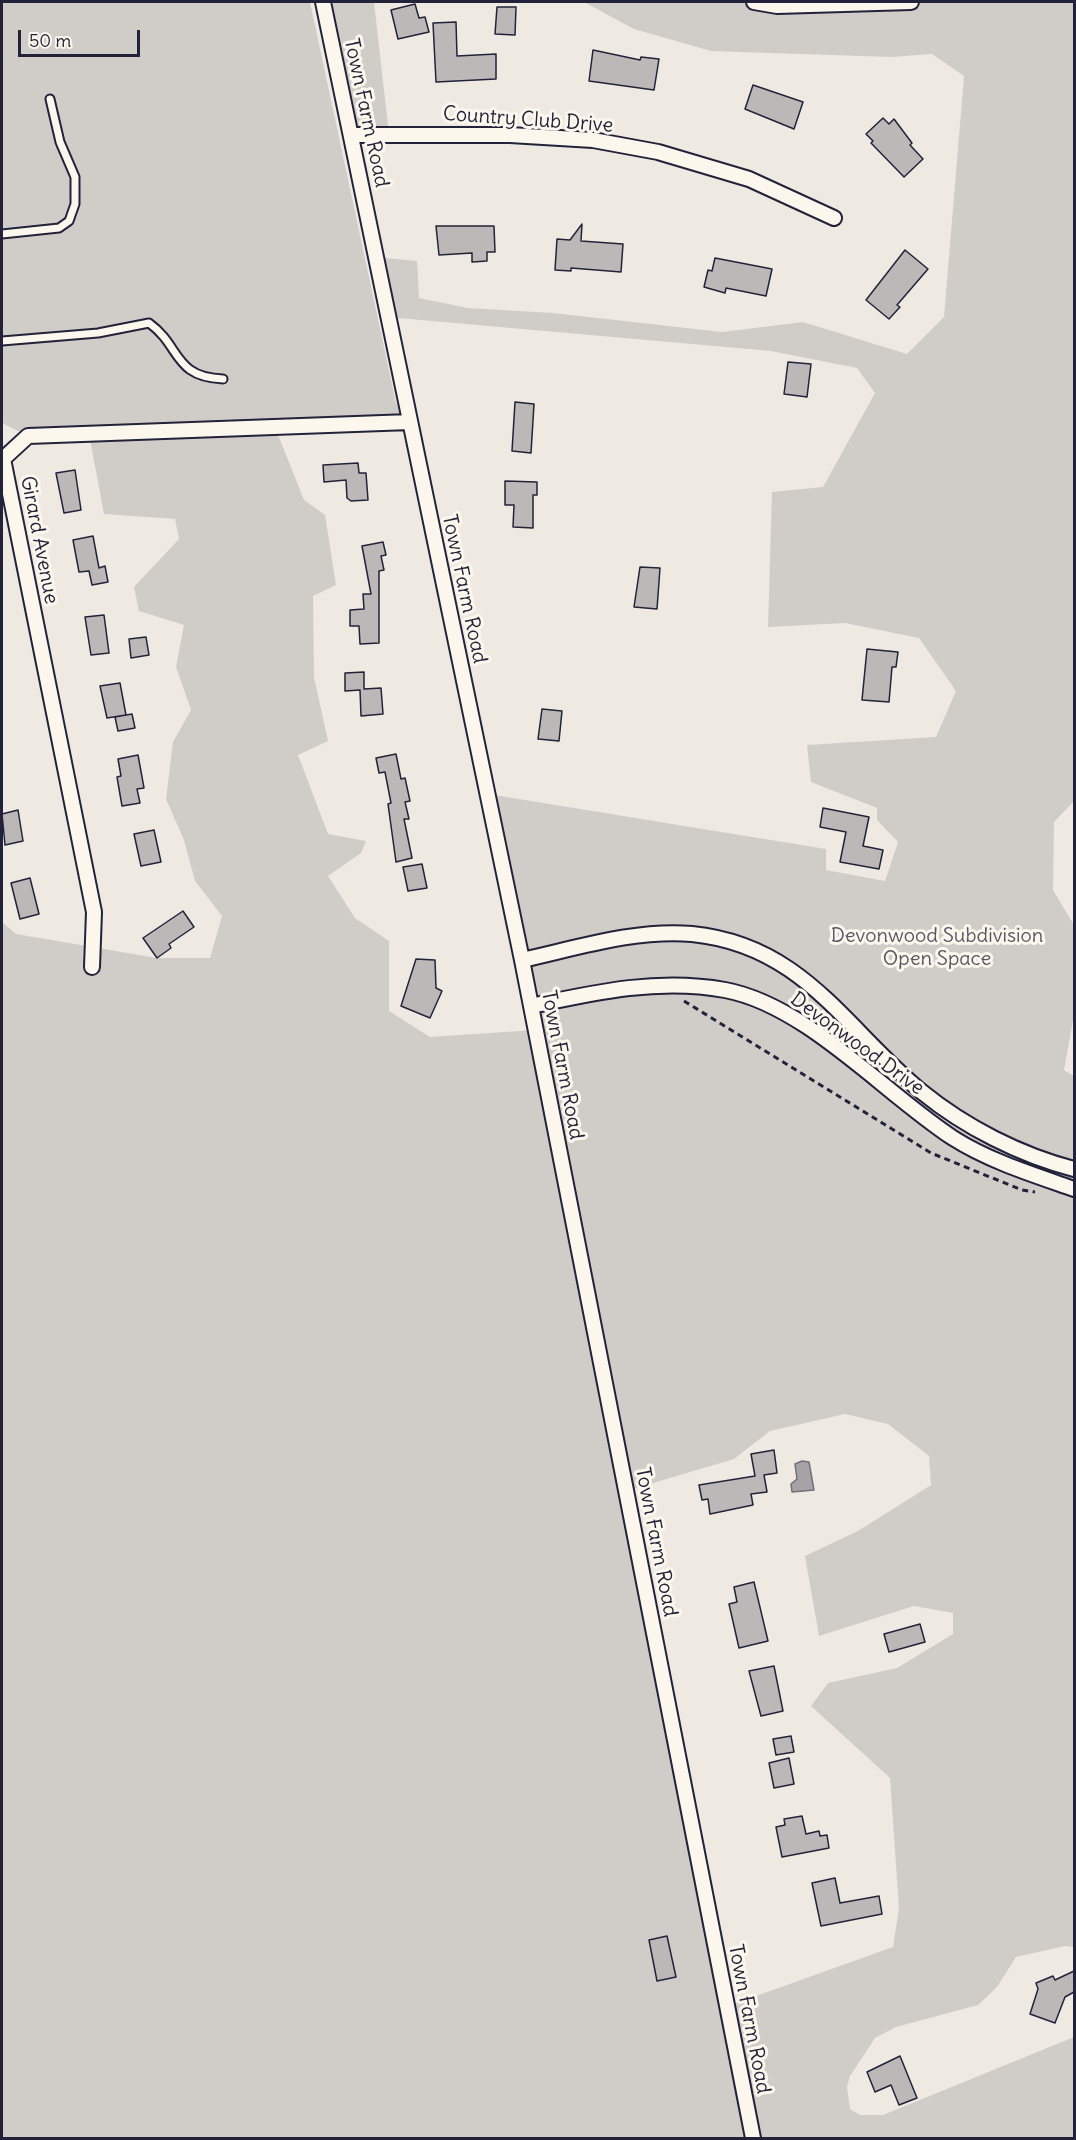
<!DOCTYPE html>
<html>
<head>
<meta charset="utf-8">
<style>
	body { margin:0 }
	#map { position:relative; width:1076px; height:2140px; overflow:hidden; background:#eeeae2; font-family:Delius,sans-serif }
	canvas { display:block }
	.frame { position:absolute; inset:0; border:3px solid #22223b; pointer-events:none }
	.scale { position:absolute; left:18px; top:30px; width:122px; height:27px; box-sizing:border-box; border:3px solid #22223b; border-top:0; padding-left:8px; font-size:18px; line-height:21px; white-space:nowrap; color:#22223b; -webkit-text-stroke:4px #fbf7ec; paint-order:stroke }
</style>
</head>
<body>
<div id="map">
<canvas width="1076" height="2140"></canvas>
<div class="frame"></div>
<div class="scale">50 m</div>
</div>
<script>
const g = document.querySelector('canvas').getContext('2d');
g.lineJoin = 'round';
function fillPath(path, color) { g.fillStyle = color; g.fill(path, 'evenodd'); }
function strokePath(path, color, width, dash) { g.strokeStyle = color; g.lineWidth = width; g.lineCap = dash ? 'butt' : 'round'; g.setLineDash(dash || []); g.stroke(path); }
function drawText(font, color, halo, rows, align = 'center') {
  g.font = font + ' Delius,sans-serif'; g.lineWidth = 6; g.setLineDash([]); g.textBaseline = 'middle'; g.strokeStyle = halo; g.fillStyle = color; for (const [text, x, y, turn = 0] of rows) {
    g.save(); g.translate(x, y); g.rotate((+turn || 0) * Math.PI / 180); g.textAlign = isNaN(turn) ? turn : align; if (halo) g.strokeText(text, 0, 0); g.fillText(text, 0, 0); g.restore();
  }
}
fillPath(new Path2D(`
	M2,2H310L396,403L410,422L275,427L304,500L325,515L336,585L313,596L314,677L328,741L298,755L328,834L366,841L361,853L328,876L355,918L389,941V1011L430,1037L535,1030L488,794L826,849V870L885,881L898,842L877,820V808L811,782L807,745L936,737L956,691L919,638L845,623L768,627L772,492L823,487L875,393L857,368L771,351L387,317L375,257L417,261L419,298L468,308L553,313L722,332L803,322L907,354L944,317L964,76L932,54L892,57L711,51L634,29L584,2H1074V801L1054,822L1053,890L1074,925V1015L1064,1070L1074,1076V1947L1065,1946L1016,1957L997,1987L978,2005L896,2027L875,2038L850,2076L847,2087L850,2109L860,2115H883L1074,2037V2138H2V922L16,934L157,958H210L222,916L195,881L184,840L166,799L173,742L191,710L176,667L184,625L139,611L134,587L179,539L175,519L104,514L89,434L28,436L2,423ZM845,1414L888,1424L929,1456L931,1485L858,1531L805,1556L819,1636L914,1606L953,1613V1634L897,1668L828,1683L811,1706L890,1778L899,1908L893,1947L728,2006L626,1491L734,1459L770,1431Z
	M323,2H374L389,134L351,135Z`), '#d0cdc9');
const water = new Path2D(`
	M802,1461L809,1462L814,1490L792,1492L791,1484L797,1479L795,1464Z`);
fillPath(water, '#a6a3a7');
strokePath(water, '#716f7c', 1.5);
const building = new Path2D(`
	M415,4L419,18L425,17L429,32L398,39L391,10Z
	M497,7H516L515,35L495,34Z
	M456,22L457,56L496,54V79L436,82L433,23Z
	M593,50L640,60L641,57L659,59L654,90L589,81Z
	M753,85L803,102L794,129L745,109Z
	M883,118L889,124L894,119L912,143L910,145L923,159L904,177L871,143L873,141L866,134Z
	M582,224L581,241L623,244L621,272L571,268V271L555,270L557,239L570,240Z
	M436,226H494L495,252H487V261L472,262V253L439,255Z
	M905,250L928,269L897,305L900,307L889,319L866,300Z
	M715,258L772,269L766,296L726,288L725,293L704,287L708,270L712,271Z
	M788,362L811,364L807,397L784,394Z
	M515,402L534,404L531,453L512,451Z
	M358,463L359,473H366L368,500L351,501L347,498L346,480L324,482L323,465Z
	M75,470L81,510L64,513L56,473Z
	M505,481L537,482V495H533V528L513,527L514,505H505Z
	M93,536L99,568L105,566L108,582L92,585L89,571L79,572L73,540Z
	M383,542L386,555L381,556L384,570L379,571V643L360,644L359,626H350V610L364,609L363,594H371L362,546Z
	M640,567L660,568L657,609L634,607Z
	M104,615L109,653L91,655L85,617Z
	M146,637L149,655L131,658L129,639Z
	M867,649L898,652L896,667H892L889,702L862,700Z
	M364,672V689L381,688L383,714L361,716L360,690L345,691V673Z
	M120,683L126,715L107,718L100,686Z
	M542,709L562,711L559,741L538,739Z
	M132,714L135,728L118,731L115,717Z
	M396,754L401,779L405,778L410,801L405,802L409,819H404L412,858L396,862L388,804L391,803L385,772L379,773L376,758Z
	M138,755L144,788L137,789L140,803L122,806L117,777L121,776L118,759Z
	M823,808L869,817L863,846L883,850L879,869L840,862L846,832L820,827Z
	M18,810L23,841L5,845L2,814Z
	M154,830L161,862L141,866L134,834Z
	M422,864L427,888L408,891L403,867Z
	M30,878L39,914L20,919L11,883Z
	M183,911L194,927L169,944L171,948L157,958L143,938Z
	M416,959L435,960L436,988L442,991L430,1018L401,1006Z
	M774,1450L777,1473L764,1475L767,1492L751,1494L753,1505L710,1514L708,1499L702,1500L699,1485L755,1476L751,1454Z
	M754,1582L768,1641L739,1648L729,1604L737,1602L734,1587Z
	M920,1624L925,1642L889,1652L884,1634Z
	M774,1666L783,1711L761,1716L749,1671Z
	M791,1736L794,1752L776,1755L773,1739Z
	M789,1758L794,1784L774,1788L769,1763Z
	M802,1816L806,1834L819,1831L820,1836L827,1835L829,1848L782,1857L776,1827L785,1825L784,1819Z
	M835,1878L840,1903L879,1896L882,1914L821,1926L812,1883Z
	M667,1936L676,1977L657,1981L649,1940Z
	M1074,1971V1992L1065,1997L1055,2023L1030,2014L1038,1989L1036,1983L1053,1976L1055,1980Z
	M900,2056L917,2098L899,2105L891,2085L875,2092L867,2072Z`);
fillPath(building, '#bcb8b8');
strokePath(building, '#22223b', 1.5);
const lane = new Path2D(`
	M2,234L59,228L69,221L75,204V177L60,142L50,99
	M2,341L98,333L149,323C181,346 173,377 223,379`);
const street = new Path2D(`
	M323,2L522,960L753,2138
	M754,2L777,6L911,2
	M351,135H510L593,140L658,152L749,179L834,218
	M522,960C577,948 636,929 692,934C803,945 844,1028 922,1092C965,1127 1020,1155 1074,1169
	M92,967L94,912L3,459L28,436L410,422
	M531,1006C596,992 659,978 725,990C806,1005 884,1093 953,1138C989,1161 1034,1175 1074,1189`);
strokePath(lane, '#22223b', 11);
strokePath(street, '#22223b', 18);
strokePath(new Path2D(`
	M684,1001L931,1153L1022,1190L1035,1192`), '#22223b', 3, [6, 4.5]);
strokePath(lane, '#fbf7ec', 7);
strokePath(street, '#fbf7ec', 14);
drawText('20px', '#22223b', '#fbf7ec', [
	["Town Farm Road",366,113,78],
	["Country Club Drive",528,120,4],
	["Girard Avenue",39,540,79],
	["Town Farm Road",464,589,78],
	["Devonwood Drive",857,1044,36],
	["Town Farm Road",562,1065,79],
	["Town Farm Road",656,1542,79],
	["Town Farm Road",749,2019,79]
]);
drawText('20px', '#565566', '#fbf7ec', [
	["Devonwood Subdivision",937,936],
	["Open Space",937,959]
]);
</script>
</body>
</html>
